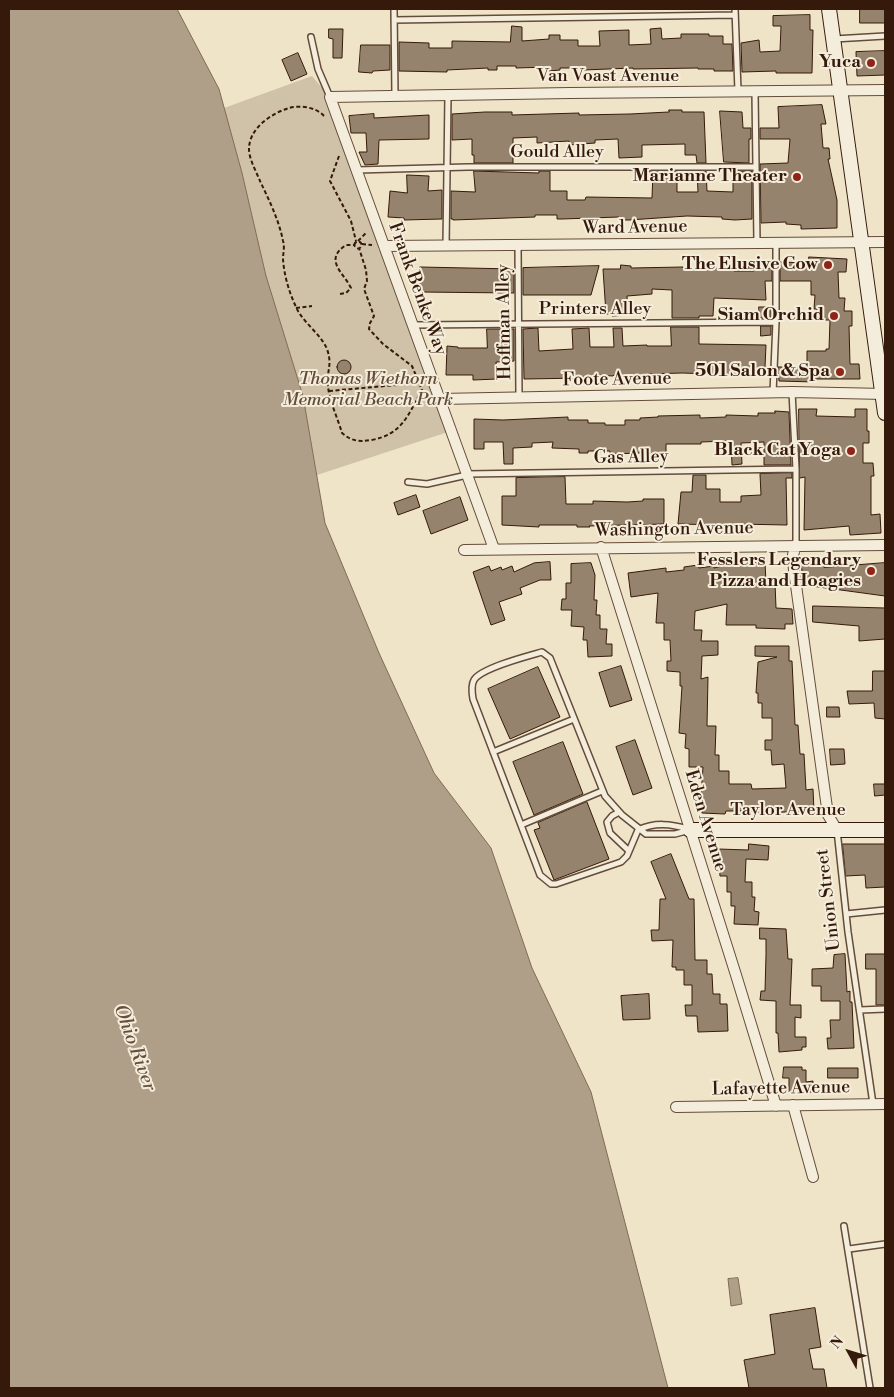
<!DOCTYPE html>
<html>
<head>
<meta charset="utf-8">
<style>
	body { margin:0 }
	#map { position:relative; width:894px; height:1397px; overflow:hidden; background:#efe4c8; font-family:"Libre Bodoni",serif }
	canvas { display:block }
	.frame { position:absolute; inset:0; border:10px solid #351a0b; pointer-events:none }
	.north { position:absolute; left:824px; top:1327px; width:50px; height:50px; -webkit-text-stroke:4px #f5eddb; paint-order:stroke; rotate:309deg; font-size:14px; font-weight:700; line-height:20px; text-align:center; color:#351a0b }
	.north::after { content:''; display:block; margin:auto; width:18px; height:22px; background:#351a0b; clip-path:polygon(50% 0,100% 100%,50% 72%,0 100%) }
</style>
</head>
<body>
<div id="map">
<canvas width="894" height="1397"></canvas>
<div class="frame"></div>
<div class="north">N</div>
</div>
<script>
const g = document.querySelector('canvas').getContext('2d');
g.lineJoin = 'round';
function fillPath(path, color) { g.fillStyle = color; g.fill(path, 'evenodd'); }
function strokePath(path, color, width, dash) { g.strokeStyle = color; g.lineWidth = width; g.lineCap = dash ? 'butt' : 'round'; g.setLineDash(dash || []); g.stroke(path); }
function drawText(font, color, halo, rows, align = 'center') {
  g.font = font + ' "Libre Bodoni",serif'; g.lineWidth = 4; g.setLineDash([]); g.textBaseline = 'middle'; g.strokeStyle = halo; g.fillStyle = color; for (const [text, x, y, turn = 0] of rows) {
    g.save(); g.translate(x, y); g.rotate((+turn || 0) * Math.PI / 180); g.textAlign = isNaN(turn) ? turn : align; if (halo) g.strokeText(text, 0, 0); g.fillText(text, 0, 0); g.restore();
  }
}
fillPath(new Path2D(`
	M312,76L330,97L451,431L317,475L303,396L266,276L242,173L224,108Z`), '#cfc2a8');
const water = new Path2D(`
	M9,9H177L219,89L242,173L266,276L303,396L325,523L379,653L434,773L491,848L532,968L591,1092L668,1388H9Z
	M738,1278L742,1304L731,1306L728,1279Z`);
fillPath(water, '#b09f88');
strokePath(water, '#7f6a56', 1);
const building = new Path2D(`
	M860,9H885V23H860Z
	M810,15V30H813L812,73H776V71L742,72L741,43L759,40L760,52L780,51L781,26H773V16Z
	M512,26L522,27V41L549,39V35H560V40H578V46H600L599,31L629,30V45L651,44L650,29L661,28L662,39L681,38V34H709V36H723V44H732L733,71H714V69H698V68L633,69V68L583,70V68H560V70L549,71V67L516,68V66H497V70H488V68L447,70V72L399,71V42L429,43V48H452V41L510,42Z
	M329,29H343L342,58H333V39L329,38Z
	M361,45H390V70L373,71L372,73L359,72Z
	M885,51V75L857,76L856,52Z
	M298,53L307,74L291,81L282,60Z
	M822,105L826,124H821L823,148H829L830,159H828L837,200V228L801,229V225L786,224V222L761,223L760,164L788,163L790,139H760V128H779L778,107Z
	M669,110H682V112H704L706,163H697L696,155H685V144L642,145V157L619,158L618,139L595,140V143L569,145V141L537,143V137L513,138V163H474V155H472V139L452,140V114L485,112H512V115L579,113V115L630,114L669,112Z
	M720,111L742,112L743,128H751V139H749V163L724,162Z
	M374,114V118L429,115V139L379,140L378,164L365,165L359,152H367L366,133H351L349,116Z
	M474,171L539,173V171H550V191H567V200H585L586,197L652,198L653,171H677V192H698L697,171H706L707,191L733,192V171H752V219L735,220L722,219V217L687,216L629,220H619V217L562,219H557V215H535V217L453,220V219H451V191L475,192Z
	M636,171H652V178L636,179Z
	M407,175L429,176L428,191L442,190V219L404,220V218L388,217L390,191L407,193Z
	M809,257L847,259L846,272H838L839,298H845L844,311H852V326H849L850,364H859L860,379H815V382L779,381L778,367H807V351H826V349H829L830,320H817V309H814L815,295H811V281H780V262L809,263Z
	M621,265L631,266V268L683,267V268H734V271H754V269L772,268V281H765L766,300L714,298L713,316H699V318H672V290L652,289V294L627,296L628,315L612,316V314H606L603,269H620Z
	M599,266L591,295H523V268Z
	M420,267L514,269V293L419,292Z
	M759,307H771V318H760Z
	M761,326H771V335L761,336Z
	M671,327H699V344L766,345L765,367H770L769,376L682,373L648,374V375L637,376L614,375L613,376L597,375V377H583V378L524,379L523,329L538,328L539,351L573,349L572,329L589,328L590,347H614L613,328H622L623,346L647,345V346H671Z
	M487,329H514V361L496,362L497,379L473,380V375H446L447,346L458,347V348H487Z
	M337 367a7 7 0 1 1 14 0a7 7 0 1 1-14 0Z
	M799,409H817L816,416L855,417V409H867V431H869V443H863V463H873L874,476H871V515L880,514L881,533L850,535L849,526L804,530L805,477L800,478Z
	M775,411L789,412L791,465H764V442L741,443L742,464L732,465L731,442L726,443V441L701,442V444H666V459L641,460V453L610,454V451H588V453H579V449L552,448L553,442L532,443V447L513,448V464H504L503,442H484V449H474V419L503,420L568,417V420H588V423H605V425H625V420H640V418L658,417V416L700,415V418L726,417V415L758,416V413H775Z
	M792,473V478H786L787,525L736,524V527H725V525L678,524L681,492H692L693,475H706V489H720V502H741V496L761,495L760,474Z
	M565,477L566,504H593V501L627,502L643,501V499H664V524L589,526L590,527H577V525H539V527L502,525V496H516V478Z
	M416,495L420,507L398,515L394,503Z
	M460,497L468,520L431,534L423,511Z
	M550,562L551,580H540L520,588L522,594L499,602L505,620L491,625L473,572L489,566L491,571L501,567L502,570L512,566L514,572L534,563Z
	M765,562L766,583H775L776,608L792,609L793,624H785V629L756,628V625H726L727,604L695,611L694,630H702L701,641H718V655L702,656L701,679L708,677L707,726H716L715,755H719V771H729V784H751L752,789L786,788L784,764L772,765L771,750H765V740H772V718H762V703H758V693H756L758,662L777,657L755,656V646H789V661H792L795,725H798L800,754H804L806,790L813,789L814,811L757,813V811H726L725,814L702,813L703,796H701L703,767H689V749L685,748L686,734L679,733L682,686H680V672L667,671V661H671L670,640H664V623H656L658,593L631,597L628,573L666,568V572L684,570V567L698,565L699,568L714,566V568L734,563Z
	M591,563L595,575L594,600H597L596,615H600V629H607L606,644H612V656L588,657L587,640H583L584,627L571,626L572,610H561L562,599H566V583H571V564Z
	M885,563V596L804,585L801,564L824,565V567Z
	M813,606L885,608V639L859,641V626L813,622Z
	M621,666L632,700L610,707L599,673Z
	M538,667L560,717L510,739L488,689Z
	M873,671H885V719L875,718L874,703L849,704L847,691H872Z
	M827,707H839L840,717H827Z
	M635,740L652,788L633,795L616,747Z
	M563,742L583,794L534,815L513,762Z
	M830,749H844L845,764L831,765Z
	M874,784H885V795L875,796Z
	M587,802L609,859L554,880L534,830L540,828L538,823Z
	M749,844L769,846L768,860L746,859L745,882H752V897H755L754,911L759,912L758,925L734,924L735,906H731V892H727V876H720L719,862H718V849L748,850Z
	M843,844H885V887L866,888L865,875L846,876Z
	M671,854L689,899H694L695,960H707V974H712L713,994H720V1004H727L728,1031L698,1032L697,1016H686L685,1005H692V985H684V970H676V967H672L673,940L652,941L651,930H659L660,899H666L651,862Z
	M760,928L786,929L788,959H792L790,1005H801V1018L795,1017V1037H806V1047H802V1050L779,1052L778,1033H776V1001L760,1000L761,991H765L766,955V939H760Z
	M845,954L847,992L850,991V1002H852L854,1048L828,1049L827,1038H831L830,1020H840V1001H821V986H812V969L833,968L834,955Z
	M866,954H885V1005H876V969H866Z
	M649,994L650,1019L623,1020L621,996Z
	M784,1067H802V1070H806V1082L813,1081V1092H789V1078H783Z
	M828,1068H858V1078H828Z
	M815,1308L821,1347L809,1349L813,1369H824L827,1388H749L744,1360L775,1354L770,1315Z`);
fillPath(building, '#96836d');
strokePath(building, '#351a0b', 1);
const lane = new Path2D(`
	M394,9L395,96
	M735,9L738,91
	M394,20L735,15
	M311,37L318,69L330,97
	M834,39L885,36
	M755,92L757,243
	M357,170L468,167H756
	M446,246L448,95
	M518,246L519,398
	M414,325L776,322
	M792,392L796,469V545
	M773,393L776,322V243
	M467,474L796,469
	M408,482L427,484L467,475
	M493,752L574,719
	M619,812L612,816L607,822L610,833L629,851
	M521,825L602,791
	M688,829C671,824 655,822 638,830L627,856L621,862L556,884H551L540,875L473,699C472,693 471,685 474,680C481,668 528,656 542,652L550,658L605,796L622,815L646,834H675L690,830
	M837,830L848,932L873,1104
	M846,914L885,910
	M860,1010L885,1009
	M844,1226L870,1388
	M849,1249L885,1244`);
const street = new Path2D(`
	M384,246L885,242
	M440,399L792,392L885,394
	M796,545L793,555L794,571L828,815L837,830
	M601,547L736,975L776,1106
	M494,549L330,97L570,93L885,90
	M464,550L885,545
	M793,1105L813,1177
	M676,1107L885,1104`);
const secondary = new Path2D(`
	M829,9L885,413
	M690,830H885`);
strokePath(lane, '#644c3a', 8);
strokePath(street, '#644c3a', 12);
strokePath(secondary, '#351a0b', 16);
strokePath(new Path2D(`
	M324,116C316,107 300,105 289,108C272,113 249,128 249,149C249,159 256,171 260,181C269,200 279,220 283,241C285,247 283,253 283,259C284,275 289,292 296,307C303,323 321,334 327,349C333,366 326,371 328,386C329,400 338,419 342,433C351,441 359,442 371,440C402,435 408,415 422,390L412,366L383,344L369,329L370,323L374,316L364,289L367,281L366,270L359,248
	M339,156L330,181L351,221L356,241
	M358,241L367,232
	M354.5 245a3.5 3.5 0 1 1 7 0a3.5 3.5 0 1 1-7 0Z
	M362,244L372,245
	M340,294L346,293L351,288C344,273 323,260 346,245H354
	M296,308L312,306
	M329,391L419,383`), '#351a0b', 2, [4, 2.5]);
strokePath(lane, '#f5eddb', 5);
strokePath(street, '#f5eddb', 10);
strokePath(secondary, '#f5eddb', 14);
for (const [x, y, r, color] of [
	[871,63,5,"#8f2418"],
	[797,177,5,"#8f2418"],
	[828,265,5,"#8f2418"],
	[834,316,5,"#8f2418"],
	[840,372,5,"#8f2418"],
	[851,451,5,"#8f2418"],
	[871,571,5,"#8f2418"]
]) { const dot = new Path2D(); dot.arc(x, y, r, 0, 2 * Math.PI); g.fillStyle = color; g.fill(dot); strokePath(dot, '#f5eddb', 2); }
drawText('bold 18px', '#351a0b', '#f5eddb', [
	["Yuca",861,63],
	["Marianne Theater",787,177],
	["The Elusive Cow",818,265],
	["Siam Orchid",824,316],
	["501 Salon & Spa",830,372],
	["Black Cat Yoga",841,451],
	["Fesslers Legendary",861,561],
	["Pizza and Hoagies",861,582]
], 'right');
drawText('18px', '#351a0b', '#f5eddb', [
	["Van Voast Avenue",608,77],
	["Gould Alley",557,153],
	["Ward Avenue",635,228,-1],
	["Frank Benke Way",417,289,70],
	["Printers Alley",595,310],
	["Hoffman Alley",505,322,-91],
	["Foote Avenue",617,380,-1],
	["Gas Alley",631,458,-1],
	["Washington Avenue",674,530,-1],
	["Taylor Avenue",788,811],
	["Eden Avenue",705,821,73],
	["Union Street",829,900,-97],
	["Lafayette Avenue",781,1089,-1]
]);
drawText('italic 18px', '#634c3a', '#f5eddb', [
	["Thomas Wiethorn",368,380],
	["Memorial Beach Park",368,401]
]);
drawText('italic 19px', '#664f3d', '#f5eddb', [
	["Ohio River",134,1048,70]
]);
</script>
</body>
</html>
